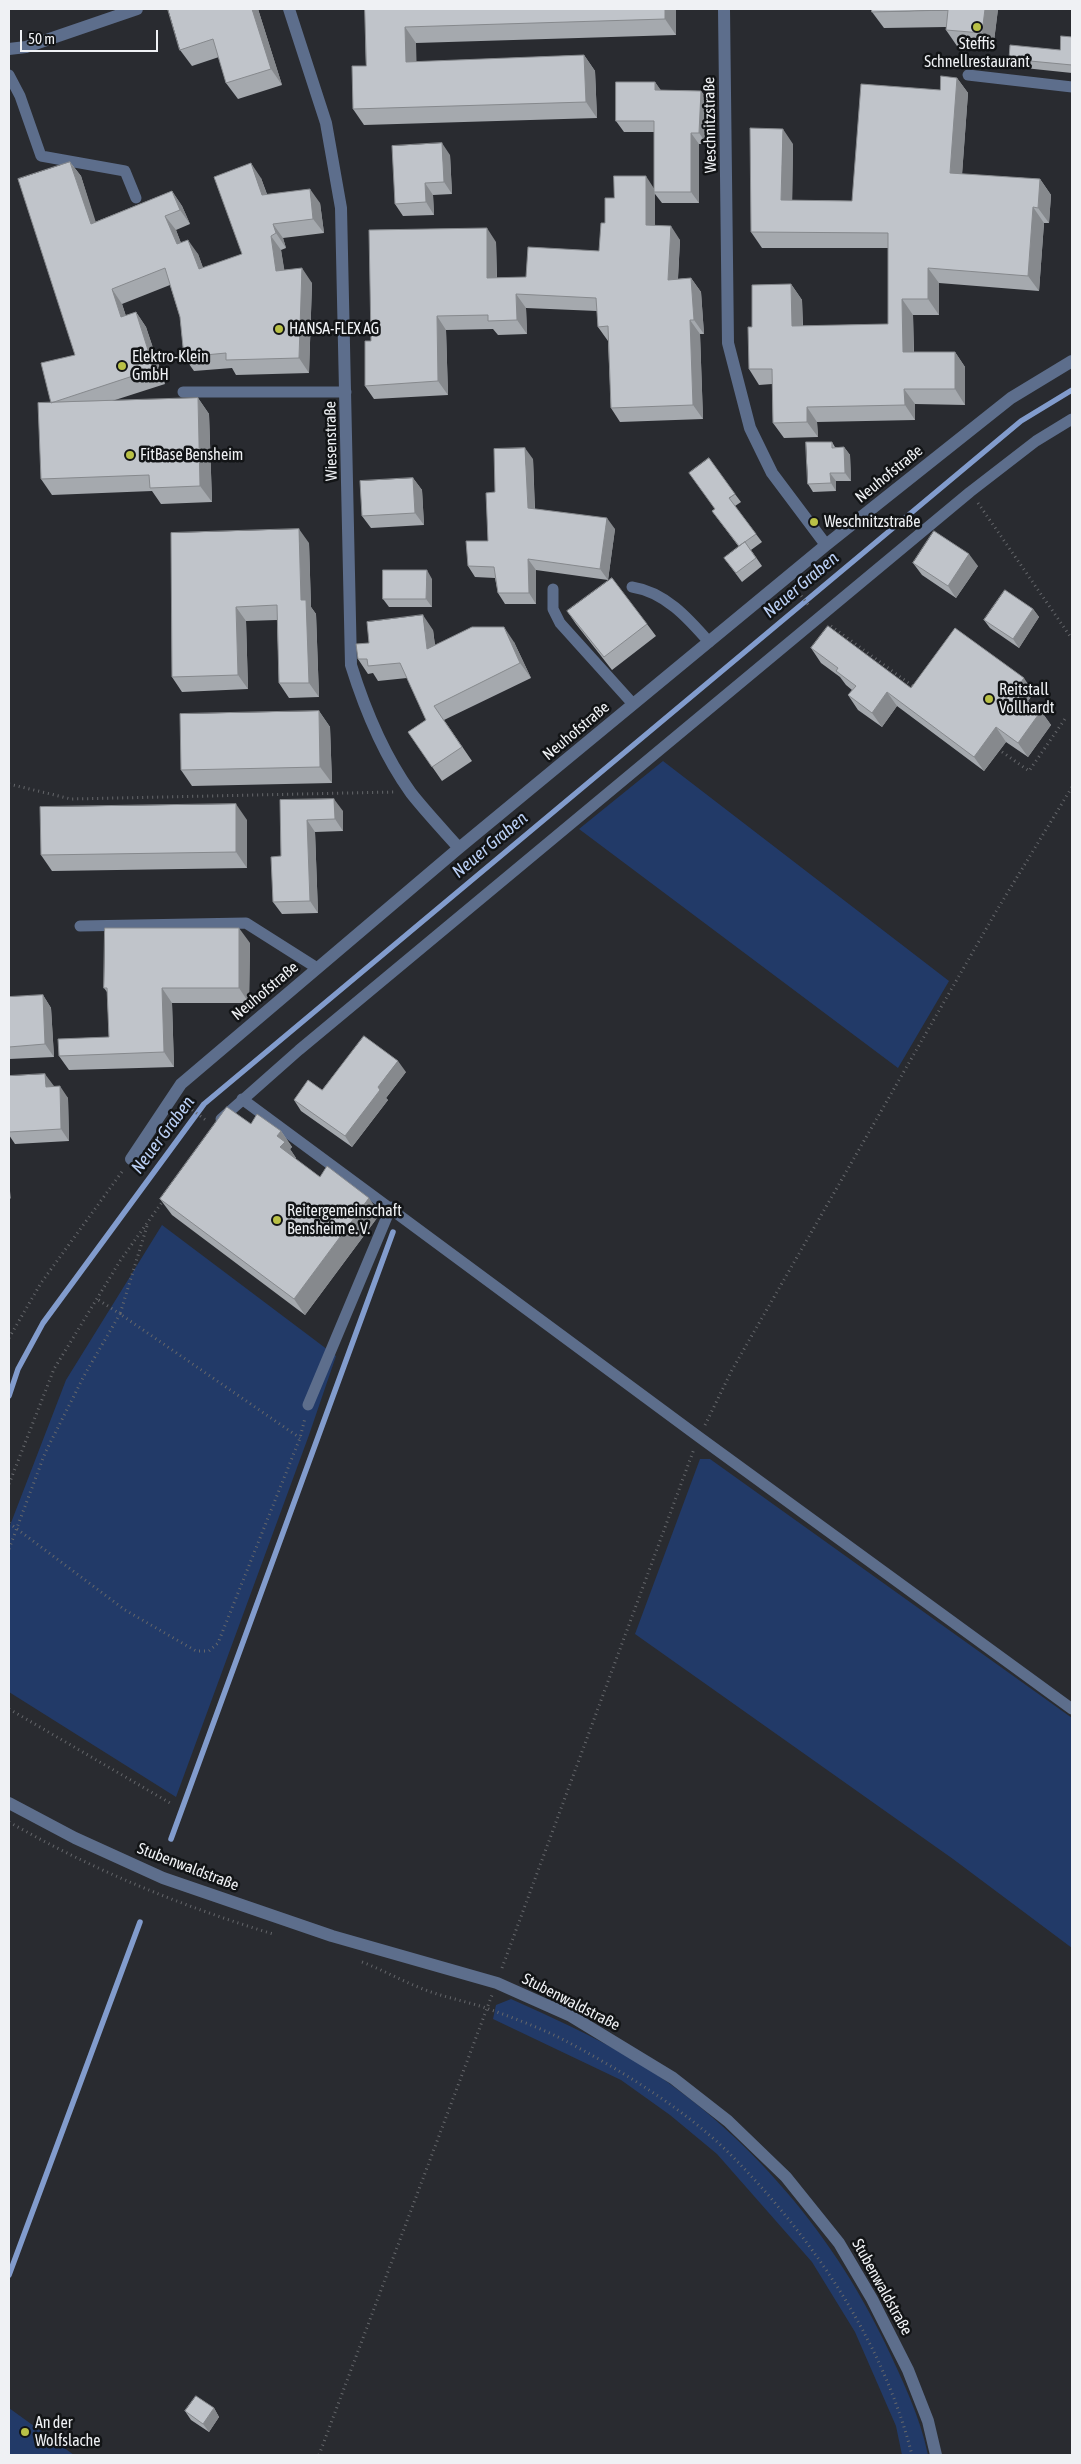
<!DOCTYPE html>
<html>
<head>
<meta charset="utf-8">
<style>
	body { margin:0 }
	#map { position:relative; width:1081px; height:2464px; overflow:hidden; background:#292b30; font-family:"Asap Condensed",sans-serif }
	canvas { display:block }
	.frame { position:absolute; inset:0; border:10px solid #eff1f4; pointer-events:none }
	.scale { position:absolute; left:20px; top:30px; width:138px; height:22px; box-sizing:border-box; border:2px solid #eff1f4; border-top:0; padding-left:6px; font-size:15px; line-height:18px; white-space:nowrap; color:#eff1f4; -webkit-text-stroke:4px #121416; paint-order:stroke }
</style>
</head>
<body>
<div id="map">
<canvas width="1081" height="2464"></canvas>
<div class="frame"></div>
<div class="scale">50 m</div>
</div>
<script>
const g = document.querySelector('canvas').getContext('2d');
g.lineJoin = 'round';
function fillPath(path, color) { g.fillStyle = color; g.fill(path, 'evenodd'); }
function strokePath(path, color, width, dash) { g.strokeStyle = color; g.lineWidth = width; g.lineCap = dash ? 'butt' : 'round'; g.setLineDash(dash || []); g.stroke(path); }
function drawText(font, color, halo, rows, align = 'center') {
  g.font = font + ' "Asap Condensed",sans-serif'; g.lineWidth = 5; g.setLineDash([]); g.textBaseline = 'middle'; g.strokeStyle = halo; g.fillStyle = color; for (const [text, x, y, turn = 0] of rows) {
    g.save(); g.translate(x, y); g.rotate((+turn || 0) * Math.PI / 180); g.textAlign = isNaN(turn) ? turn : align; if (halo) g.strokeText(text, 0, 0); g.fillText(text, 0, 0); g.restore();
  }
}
fillPath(new Path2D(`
	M663,761L949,981L898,1068L579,829Z
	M162,1225L336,1356L309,1435L176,1797L9,1692V1528L66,1380Z
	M700,1459H710L1072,1718V1948L953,1859L635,1634Z
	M511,1999C551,2017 591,2035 629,2057C738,2122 831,2229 885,2343C902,2379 920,2416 928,2455H902L896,2426L855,2332L812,2262L717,2154L670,2115L621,2080L493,2019L496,2005Z
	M9,2408L74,2455H9Z`), '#223a68');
strokePath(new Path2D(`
	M9,1396L18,1369L43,1323L204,1104L1021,421L1072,390
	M171,1839L393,1232
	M9,2275L140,1922`), '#829ccd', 5.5);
strokePath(new Path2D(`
	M978,503L1072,639
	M795,588L810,607
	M831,626L914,687
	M998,749L1029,771L1067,716
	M9,784L71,799L394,792
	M188,1101L191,1109L207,1121
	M147,1226L120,1314L300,1438
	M9,1338L41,1283L124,1169
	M705,1425L732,1370L997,910L1072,787
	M9,1484L54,1369L120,1261L165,1198
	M9,1523L125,1610L196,1651H209L218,1643L300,1438L305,1418
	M9,1549L45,1453L85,1374L120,1314L97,1299
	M9,1709L170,1803
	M9,1822C93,1870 181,1906 273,1934
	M362,1962C383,1970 402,1981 423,1989C443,1997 465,2001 486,2008C511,2017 538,2027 562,2039C619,2069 685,2109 731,2155C813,2238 883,2341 912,2455
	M502,1968L694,1449
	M319,2455L492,1995`), '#65676b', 3, [1, 4]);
strokePath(new Path2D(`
	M9,75L20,96L41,156L125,171L136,198
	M968,75L1072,87
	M183,392H346
	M632,587C665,592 688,618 709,642
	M553,589V609L560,623L633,704
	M80,926L246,923L317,968
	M242,1099L699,1437L1072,1709
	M221,1119L299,1050L970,492L1036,441L1072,419
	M308,1405L391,1207`), '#5d6e8c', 11);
strokePath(new Path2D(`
	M289,9L326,123L341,208L351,665C365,710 383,754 411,793C426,812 443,830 459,848
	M724,9L728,343L750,428L772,473L826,545
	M9,49L26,47L137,9
	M131,1159L181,1084L459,848L826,545L1011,398L1072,361`), '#5d6e8c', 12);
strokePath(new Path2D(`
	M9,1803L75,1838L163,1878L332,1936L497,1983L571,2016L673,2078L728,2121L786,2177L839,2243L872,2299L908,2370L928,2421L936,2455`), '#5d6e8c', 12);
fillPath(new Path2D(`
	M258,9L282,85L238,99L226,83L219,57L192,66L180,50Z
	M365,9H676V35L416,43V62L584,55L595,71L597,118L364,125L353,109L366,66Z
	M998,9L993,49L957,46L946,30V27L884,28L872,12Z
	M1072,37V73L1015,67L1009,59L1060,50Z
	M957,78L968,93L962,174L1040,179L1051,195L1049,223H1044L1039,291L939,283V315H913L914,352H955L965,367V405L915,404V420L817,422L818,437L784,438L773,423L772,384L759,385L749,369L752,327L791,284L802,300L803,326L888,324V248H762L751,232L793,144L792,200L852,201L940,90Z
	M655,82L660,90L701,91L709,102L707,144H699V203H662L655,194V225L680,240L678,279L691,278L701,292L704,334H700L703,419L620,422L611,408L608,341L598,327L597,311L526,308L527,334L498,335L493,329L446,330L448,395L374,399L365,386L371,341L496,242L497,278L526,277L599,251L605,223L614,198L654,188V132H624L616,121Z
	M450,155L452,194L433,195L434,215L403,216L395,204Z
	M70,162L81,176L95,222L172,191L182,206L190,224L176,230L181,243L198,254L203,268L242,254L261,178L267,194L320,203L324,233L283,238L286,248L281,250L284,270L312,283L309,373L236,375L232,368L194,371L184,357L180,317L170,285L122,304L126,316L136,312L146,327L165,384L112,401L198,398L209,414L212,502L161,504L152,491L52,495L41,479L51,403L75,355Z
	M832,442L835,447H844L850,455L851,481H836V491L813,492L808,484Z
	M533,459L535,509L615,529L608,580L536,570V604H505L498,593L495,578L475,577L468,566L488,541L495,492Z
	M413,478L422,490L424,525L371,528L362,516Z
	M735,494L741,502L735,506L762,542L751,550L762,566L742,582L724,558L739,547L712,511Z
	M171,533L309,543L311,607L316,614L319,697L289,698L279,683L277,620L246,621L248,689L182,692L172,677Z
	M913,563L978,566L956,598L922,575Z
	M432,579V607H389L383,599Z
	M1033,609L1039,617L1019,648L990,628L984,620Z
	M567,611L647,624L656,636L612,670L576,624Z
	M433,630L435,645L514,642L531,678L444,720L472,761L442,781L408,732L426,720L407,678L378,681L373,673L368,674L358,659L369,643Z
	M811,648L911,688L1034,693L1028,701L1041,711L1051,725L1028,757L1006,742L984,771L897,706L882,727L858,710L848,695L852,690L846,685L840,677L821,663Z
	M319,711L330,727L332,783L192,786L181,770Z
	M280,800L343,811V831L315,832L318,913L282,914L273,902L281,856Z
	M247,820V868L52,871L41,855Z
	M250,943L249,1003H172L174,1067L69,1070L59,1056L109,1037L107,992L104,988Z
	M43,995L51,1008L54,1057L9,1059V997Z
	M406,1072L386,1098L388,1100L352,1147L301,1111L294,1100Z
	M9,1076L54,1086L68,1098L69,1141L15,1144L9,1135Z
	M251,1124L281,1131L292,1147L290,1149L296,1158L295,1159L320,1177L380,1214L305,1315L172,1215L160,1199Z
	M214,2408L219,2417L209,2432L191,2420L185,2411Z`), '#a5a9ae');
fillPath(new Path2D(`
	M252,9H258L282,85L271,69Z
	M665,9H676V35L665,19Z
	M985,9H998L993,49L982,33Z
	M405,27L416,43L417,78L406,62Z
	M584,55L595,71L597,118L586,102Z
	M957,78L968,93L961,189L950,173Z
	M655,82L663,93L655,90Z
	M701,91L709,102L707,144L699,133Z
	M783,129L793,144L792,216L781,200Z
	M691,133L699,144V203L691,192Z
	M442,143L450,155L452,194L444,182Z
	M70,162L81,176L101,238L91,224Z
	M251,163L261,178L272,209L262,195Z
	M646,176L655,190L654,192L655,194V239L646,225Z
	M1040,179L1051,195L1049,223L1038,208Z
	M425,183L433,195L434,215L426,202Z
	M310,189L320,203L324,233L313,219Z
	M172,191L182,206L190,224L180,210Z
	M1033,207L1044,223L1039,291L1028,276Z
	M165,216L176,230L187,259L177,244Z
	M273,224L283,238L286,248L276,233Z
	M671,226L680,240L677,294L668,280Z
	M487,228L496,242L497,292L487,278Z
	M271,236L281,250L287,285L276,271Z
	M188,240L198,254L209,284L199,269Z
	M302,268L312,283L309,373L299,358Z
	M928,268L939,283V315L928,299Z
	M691,278L701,292L704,334L694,320Z
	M791,284L802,300L803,342L792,326Z
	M112,289L122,304L131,332L121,317Z
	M516,294L526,308L527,334L517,320Z
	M902,299L913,315L914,367L903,352Z
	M136,312L146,327L165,384L154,369Z
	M437,316L446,330L448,395L438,381Z
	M690,320L700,334L703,419L693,405Z
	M955,352L965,367V405L955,389Z
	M904,389L915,404V420L905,405Z
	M198,398L209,414L212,502L200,486Z
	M807,407L817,422L818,437L807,422Z
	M844,447L850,455L851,481L845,473Z
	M525,448L533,459L535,518L528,508Z
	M830,473L836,481V491L831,483Z
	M413,478L422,490L424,525L415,513Z
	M607,518L615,529L608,580L600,569Z
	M299,529L309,543L311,607L316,614L319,697L309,683L301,600Z
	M969,554L978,566L956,598L948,586Z
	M528,559L536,570V604L529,593Z
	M427,570L432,579V607L426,599Z
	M236,607L246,621L248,689L238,675Z
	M1033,609L1039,617L1019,648L1013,639Z
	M423,615L433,630L437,663L427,649Z
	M504,627L514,642L531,678L520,663Z
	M1024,678L1034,693L1024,706L1014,692Z
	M887,692L897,706L882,727L872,713Z
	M319,711L330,727L332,783L320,767Z
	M1041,711L1051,725L1028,757L1018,743Z
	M996,727L1006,742L984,771L974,757Z
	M334,799L343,811V831L335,819Z
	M236,804L247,820V868L236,852Z
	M307,820L315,832L318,913L310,901Z
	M239,928L250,943L249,1003L239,988Z
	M162,988L172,1003L174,1067L164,1052Z
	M43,995L51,1008L54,1057L45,1044Z
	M398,1061L406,1072L386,1098L388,1100L352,1147L345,1136L378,1087Z
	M45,1074L54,1086V1099L46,1087Z
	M60,1086L68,1098L69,1141L61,1129Z
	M281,1131L292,1147L290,1149L296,1158L291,1163L280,1147L277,1136Z
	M9,1183L11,1199L9,1197Z
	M369,1198L380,1214L305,1315L294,1299Z
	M214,2408L219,2417L209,2432L203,2424Z`), '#86898d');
const building = new Path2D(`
	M168,9H252L271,69L226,83L213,39L180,50Z
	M365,9H665V19L405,27L406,62L584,55L586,102L353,109L352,66H366Z
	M872,9H985L982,33L946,30L948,10L872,12Z
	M1061,36L1072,37V65L1009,59L1010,45L1060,50Z
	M941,76L957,78L950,173L1040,179L1038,208L1033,207L1028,276L928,268V299H902L903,352H955V389H904L905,405L807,407V422L773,423L772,369H749L748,327H752V285L791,284L792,326L888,324V233L751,232L750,128L783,129L781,200L852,201L861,84L940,90Z
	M616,82H655V90L701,91L699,133H691V192H654V121H616Z
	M442,143L444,182L425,183L426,202L395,204L392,146Z
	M70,162L91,224L172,191L180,210L165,216L177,244L188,240L199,269L242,254L214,177L251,163L262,195L310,189L313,219L273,224L276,233L271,236L276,271L302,268L299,358L226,360V353L184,357L180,317L165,268L112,289L121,317L136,312L154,369L51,403L41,363L75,355L18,179Z
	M614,176H646V225L671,226L668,280L691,278L694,320H690L693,405L611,408L608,326L598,327L596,298L516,294L517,320L488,321V315L437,316L438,381L365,386V341H371L369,230L487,228V278L526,277L528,247L599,251L601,223H605V198H614Z
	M198,398L200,486L150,488L149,475L41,479L38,403Z
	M806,442H832V448L844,447L845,473H830L831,483L808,484Z
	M525,448L528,508L607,518L600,569L528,559L529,593H498L494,567L468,566L466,541H488L486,493L495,492L494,449Z
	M709,458L735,494L729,498L756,534L739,546L712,511L715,509L689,473Z
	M413,478L415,513L362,516L360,481Z
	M299,529L301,600H306L309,683H279L277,605L236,607L238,675L172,677L171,533Z
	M934,531L969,554L948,586L913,563Z
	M745,542L756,558L736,573L724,558Z
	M383,570H427L426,599H383Z
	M612,578L647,624L604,657L567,611Z
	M1005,590L1033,609L1013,639L984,620Z
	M423,615L427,649L472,627H504L520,663L434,706L462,747L432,767L408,732L426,720L400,663L368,666L367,659H358L356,644L369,643L367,622Z
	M828,626L911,688L955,628L1024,678L1014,692L1041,711L1018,743L996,727L974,757L887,692L872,713L848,695L856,686L836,671L838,668L811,648Z
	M319,711L320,767L181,770L180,714Z
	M334,799L335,819L307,820L310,901L273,902L271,857L281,856L280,800Z
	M236,804V852L41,855L40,807Z
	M105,928H239V988H162L164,1052L59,1056L58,1039L109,1037L107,988H104Z
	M43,995L45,1044L9,1047V997Z
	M364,1036L398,1061L378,1087L380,1090L345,1136L294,1100L308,1080L322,1090Z
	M45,1074L46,1087L60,1086L61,1129L9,1132V1076Z
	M227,1107L251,1124L257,1114L281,1131L277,1136L285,1142L280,1147L320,1177L327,1166L369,1198L294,1299L160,1199Z
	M196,2396L214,2408L203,2424L185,2411Z`);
fillPath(building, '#c0c4ca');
strokePath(building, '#86898d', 1);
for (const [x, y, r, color] of [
	[977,27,5,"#b9c046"],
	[279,329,5,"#b9c046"],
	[122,366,5,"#b9c046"],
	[130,455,5,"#b9c046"],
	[814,522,5,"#b9c046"],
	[989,699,5,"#b9c046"],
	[277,1220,5,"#b9c046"],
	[25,2432,5,"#b9c046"]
]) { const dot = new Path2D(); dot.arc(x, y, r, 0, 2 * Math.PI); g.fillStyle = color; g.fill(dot); strokePath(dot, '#121416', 2); }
drawText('16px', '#eff1f4', '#121416', [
	["Steffis",977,44,"center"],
	["Schnellrestaurant",977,62,"center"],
	["HANSA-FLEX AG",289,329],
	["Elektro-Klein",132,357],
	["GmbH",132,375],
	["FitBase Bensheim",140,455],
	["Weschnitzstraße",824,522],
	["Reitstall",999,690],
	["Vollhardt",999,708],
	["Reitergemeinschaft",287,1211],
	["Bensheim e. V.",287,1229],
	["An der",35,2423],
	["Wolfslache",35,2441]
], 'left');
drawText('16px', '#eff1f4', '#121416', [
	["Weschnitzstraße",710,125,-91],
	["Wiesenstraße",331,441,-91],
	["Neuhofstraße",889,474,-39],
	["Neuhofstraße",576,731,-40],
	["Neuhofstraße",265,991,-40],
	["Stubenwaldstraße",188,1867,21],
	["Stubenwaldstraße",571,2002,27],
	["Stubenwaldstraße",882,2287,61]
]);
drawText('italic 18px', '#bbd0f6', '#121416', [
	["Neuer Graben",801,585,-40],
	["Neuer Graben",490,845,-40],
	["Neuer Graben",163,1135,-53]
]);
</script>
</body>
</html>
